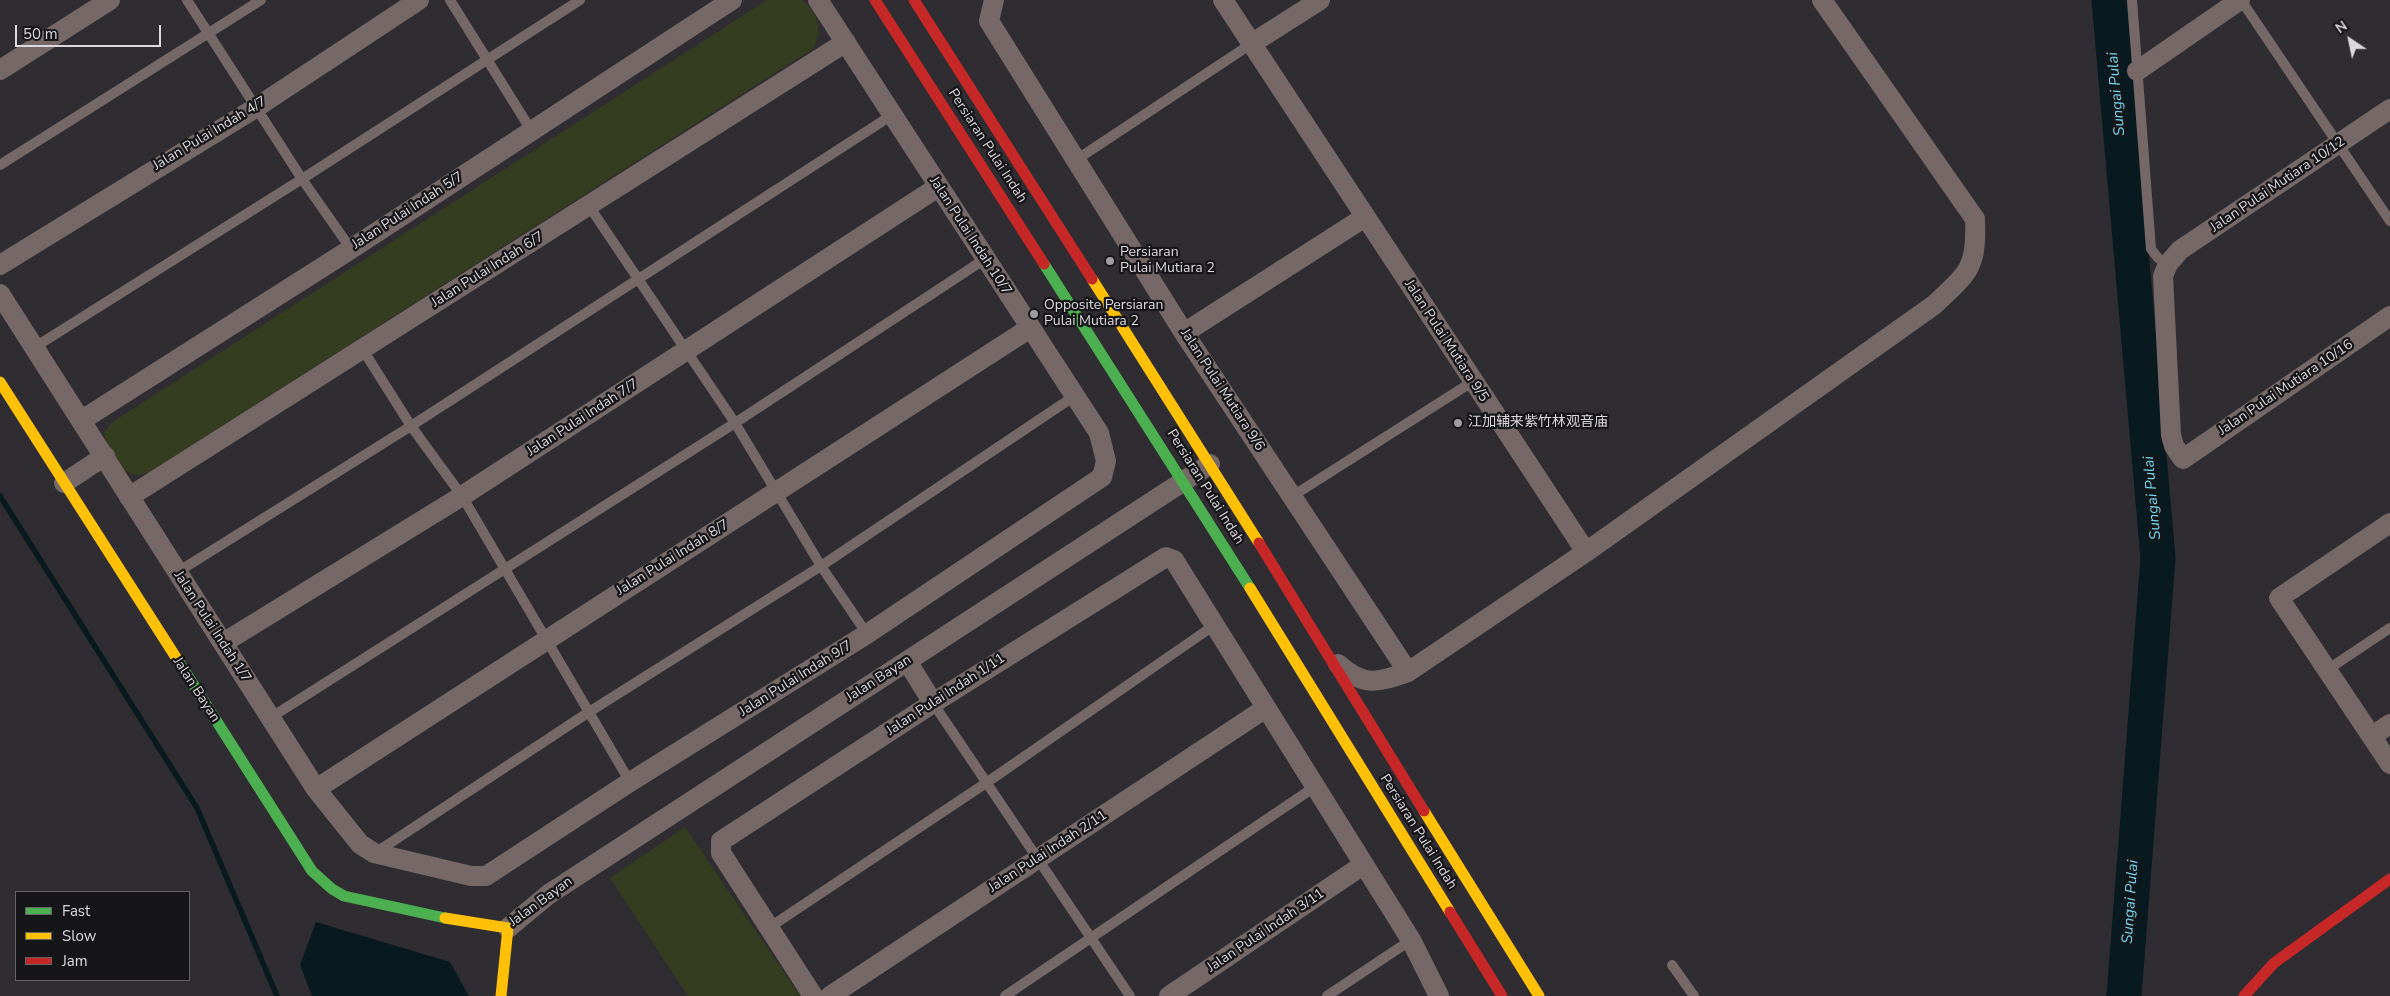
<!DOCTYPE html>
<html>
<head>
<meta charset="utf-8">
<style>
	body { margin:0 }
	#map { position:relative; width:2390px; height:996px; overflow:hidden; background:#2f2d31; font-family:"Nunito Sans",sans-serif }
	canvas { display:block }
	.legend { position:absolute; left:15px; top:891px; width:175px; height:90px; box-sizing:border-box; background:#161518; border:1px solid #656367; margin:0; padding:6px 9px; list-style:none; font-size:15px; color:#dcd9de }
	.legend li { display:flex; align-items:center; gap:10px; height:25px }
	.legend b { width:25px; border:1px solid #656367 }
	.north { position:absolute; left:2325px; top:15px; width:50px; height:50px; -webkit-text-stroke:4px #161518; paint-order:stroke; rotate:326deg; font-size:14px; font-weight:700; line-height:20px; text-align:center; color:#dcd9de }
	.north::after { content:''; display:block; margin:auto; width:18px; height:22px; background:#dcd9de; clip-path:polygon(50% 0,100% 100%,50% 72%,0 100%) }
	.scale { position:absolute; left:15px; top:25px; width:146px; height:22px; box-sizing:border-box; border:2px solid #dcd9de; border-top:0; padding-left:6px; font-size:15px; line-height:18px; white-space:nowrap; color:#dcd9de; -webkit-text-stroke:4px #161518; paint-order:stroke }
</style>
</head>
<body>
<div id="map">
<canvas width="2390" height="996"></canvas>
<ul class="legend">
<li><b style="height:6px;background:#4caf50"></b>Fast</li>
<li><b style="height:6px;background:#ffc107"></b>Slow</li>
<li><b style="height:6px;background:#c62828"></b>Jam</li>
</ul>
<div class="north">N</div>
<div class="scale">50 m</div>
</div>
<script>
const g = document.querySelector('canvas').getContext('2d');
g.lineJoin = 'round';
function fillPath(path, color) { g.fillStyle = color; g.fill(path, 'evenodd'); }
function strokePath(path, color, width, dash) { g.strokeStyle = color; g.lineWidth = width; g.lineCap = dash ? 'butt' : 'round'; g.setLineDash(dash || []); g.stroke(path); }
function drawText(font, color, halo, rows, align = 'center') {
  g.font = font + ' "Nunito Sans","Noto Sans SC",sans-serif'; g.lineWidth = 4.5; g.setLineDash([]); g.textBaseline = 'middle'; g.strokeStyle = halo; g.fillStyle = color; for (const [text, x, y, turn = 0] of rows) {
    g.save(); g.translate(x, y); g.rotate((+turn || 0) * Math.PI / 180); g.textAlign = isNaN(turn) ? turn : align; if (halo) g.strokeText(text, 0, 0); g.fillText(text, 0, 0); g.restore();
  }
}
fillPath(new Path2D(`
	M767,0H803C819,16 822,28 814,48L148,473C144,474 139,475 135,475C120,472 107,447 104,433L111,423Z
	M685,827L800,996H688L610,878Z`), '#353d20');
fillPath(new Path2D(`
	M316,922L450,962L469,996H312L300,965Z`), '#081a20');
strokePath(new Path2D(`
	M0,496L197,808L277,996`), '#081a20', 5.5);
strokePath(new Path2D(`
	M2109,0L2158,558L2124,996`), '#081a20', 35);
strokePath(new Path2D(`
	M187,0L302,179L351,249
	M450,0L531,130
	M2132,0L2151,249L2158,258L2168,264
	M2241,0L2390,221
	M1076,160L1251,44
	M0,165L261,0
	M589,206L735,423L821,566L867,634
	M35,347L302,179L580,0
	M363,350L411,426L462,496L630,782
	M1291,497L1472,382
	M176,573L411,426L892,115
	M2327,670L2390,628
	M933,703L1130,996
	M270,718L735,423L985,259
	M375,853L589,712L821,566L1076,395
	M770,927L986,783L1216,624
	M1672,965L1694,996
	M1005,996L1316,786
	M1327,996L1411,940`), '#766866', 10);
strokePath(new Path2D(`
	M994,0L989,21L1184,333L1408,672
	M1223,0L1586,552
	M1251,44L1320,0
	M0,70L110,0
	M2137,71L2240,0
	M2390,109L2180,250L2168,264L2163,276L2171,435L2174,446L2183,459L2390,316
	M0,265L257,107L419,0
	M0,294L316,789L360,844L374,853L471,876H486L630,782L867,634L1102,477L1106,461L1099,433L818,0
	M1184,333L1365,217
	M82,420L351,249L732,0
	M64,483L105,456
	M129,497L846,42
	M2390,523L2279,598L2390,764
	M223,643L462,496L938,187
	M907,661L933,703
	M1338,664C1364,687 1377,683 1408,672L1586,552L1934,305C1969,272 1977,268 1975,219L1822,0
	M2372,736L2390,724
	M316,789C553,634 792,482 1030,328
	M508,928L549,894L1210,464
	M813,996L721,853V841L933,703L1166,557L1174,560L1411,940L1439,996
	M830,996L1266,708
	M1169,996L1363,865`), '#766866', 20);
strokePath(new Path2D(`
	M1044,264L1250,588
	M177,659L312,871L332,889L344,896L445,918`), '#4caf50', 11);
strokePath(new Path2D(`
	M1092,279L1259,543
	M0,382L177,659
	M1250,588L1450,912
	M1424,811L1539,996
	M445,918L508,928L501,996`), '#ffc107', 11);
strokePath(new Path2D(`
	M875,0L1044,264
	M914,0L1092,279
	M1259,543L1424,811
	M1450,912L1502,996
	M2244,996L2274,963L2390,879`), '#c62828', 11);
for (const [x, y, r, color] of [
	[1110,261,5,"#9f9da1"],
	[1034,314,5,"#9f9da1"],
	[1458,423,5,"#9f9da1"]
]) { const dot = new Path2D(); dot.arc(x, y, r, 0, 2 * Math.PI); g.fillStyle = color; g.fill(dot); strokePath(dot, '#161518', 2); }
drawText('14px', '#dcd9de', '#161518', [
	["Jalan Pulai Indah 4/7",210,134,-31],
	["Persiaran Pulai Indah",987,146,57],
	["Jalan Pulai Mutiara 10/12",2278,185,-34],
	["Jalan Pulai Indah 5/7",408,211,-33],
	["Jalan Pulai Indah 10/7",970,236,57],
	["Jalan Pulai Indah 6/7",488,270,-32],
	["Jalan Pulai Mutiara 9/5",1446,341,57],
	["Jalan Pulai Mutiara 10/16",2286,388,-34],
	["Jalan Pulai Mutiara 9/6",1222,390,57],
	["Jalan Pulai Indah 7/7",583,418,-33],
	["Persiaran Pulai Indah",1205,487,58],
	["Jalan Pulai Indah 8/7",673,558,-32],
	["Jalan Pulai Indah 1/7",212,627,57],
	["Jalan Pulai Indah 9/7",796,679,-32],
	["Jalan Bayan",879,679,-33],
	["Jalan Bayan",196,690,57],
	["Jalan Pulai Indah 1/11",946,695,-33],
	["Persiaran Pulai Indah",1418,832,58],
	["Jalan Pulai Indah 2/11",1048,852,-33],
	["Jalan Bayan",541,902,-36],
	["Jalan Pulai Indah 3/11",1266,931,-34]
]);
drawText('14px', '#dcd9de', '#161518', [
	["Persiaran",1120,253],
	["Pulai Mutiara 2",1120,269],
	["Opposite Persiaran",1044,306],
	["Pulai Mutiara 2",1044,322],
	["江加辅来紫竹林观音庙",1468,423]
], 'left');
drawText('italic 15px', '#6fd8f4', '#161518', [
	["Sungai Pulai",2117,94,-95],
	["Sungai Pulai",2153,498,-95],
	["Sungai Pulai",2131,902,-86]
]);
</script>
</body>
</html>
